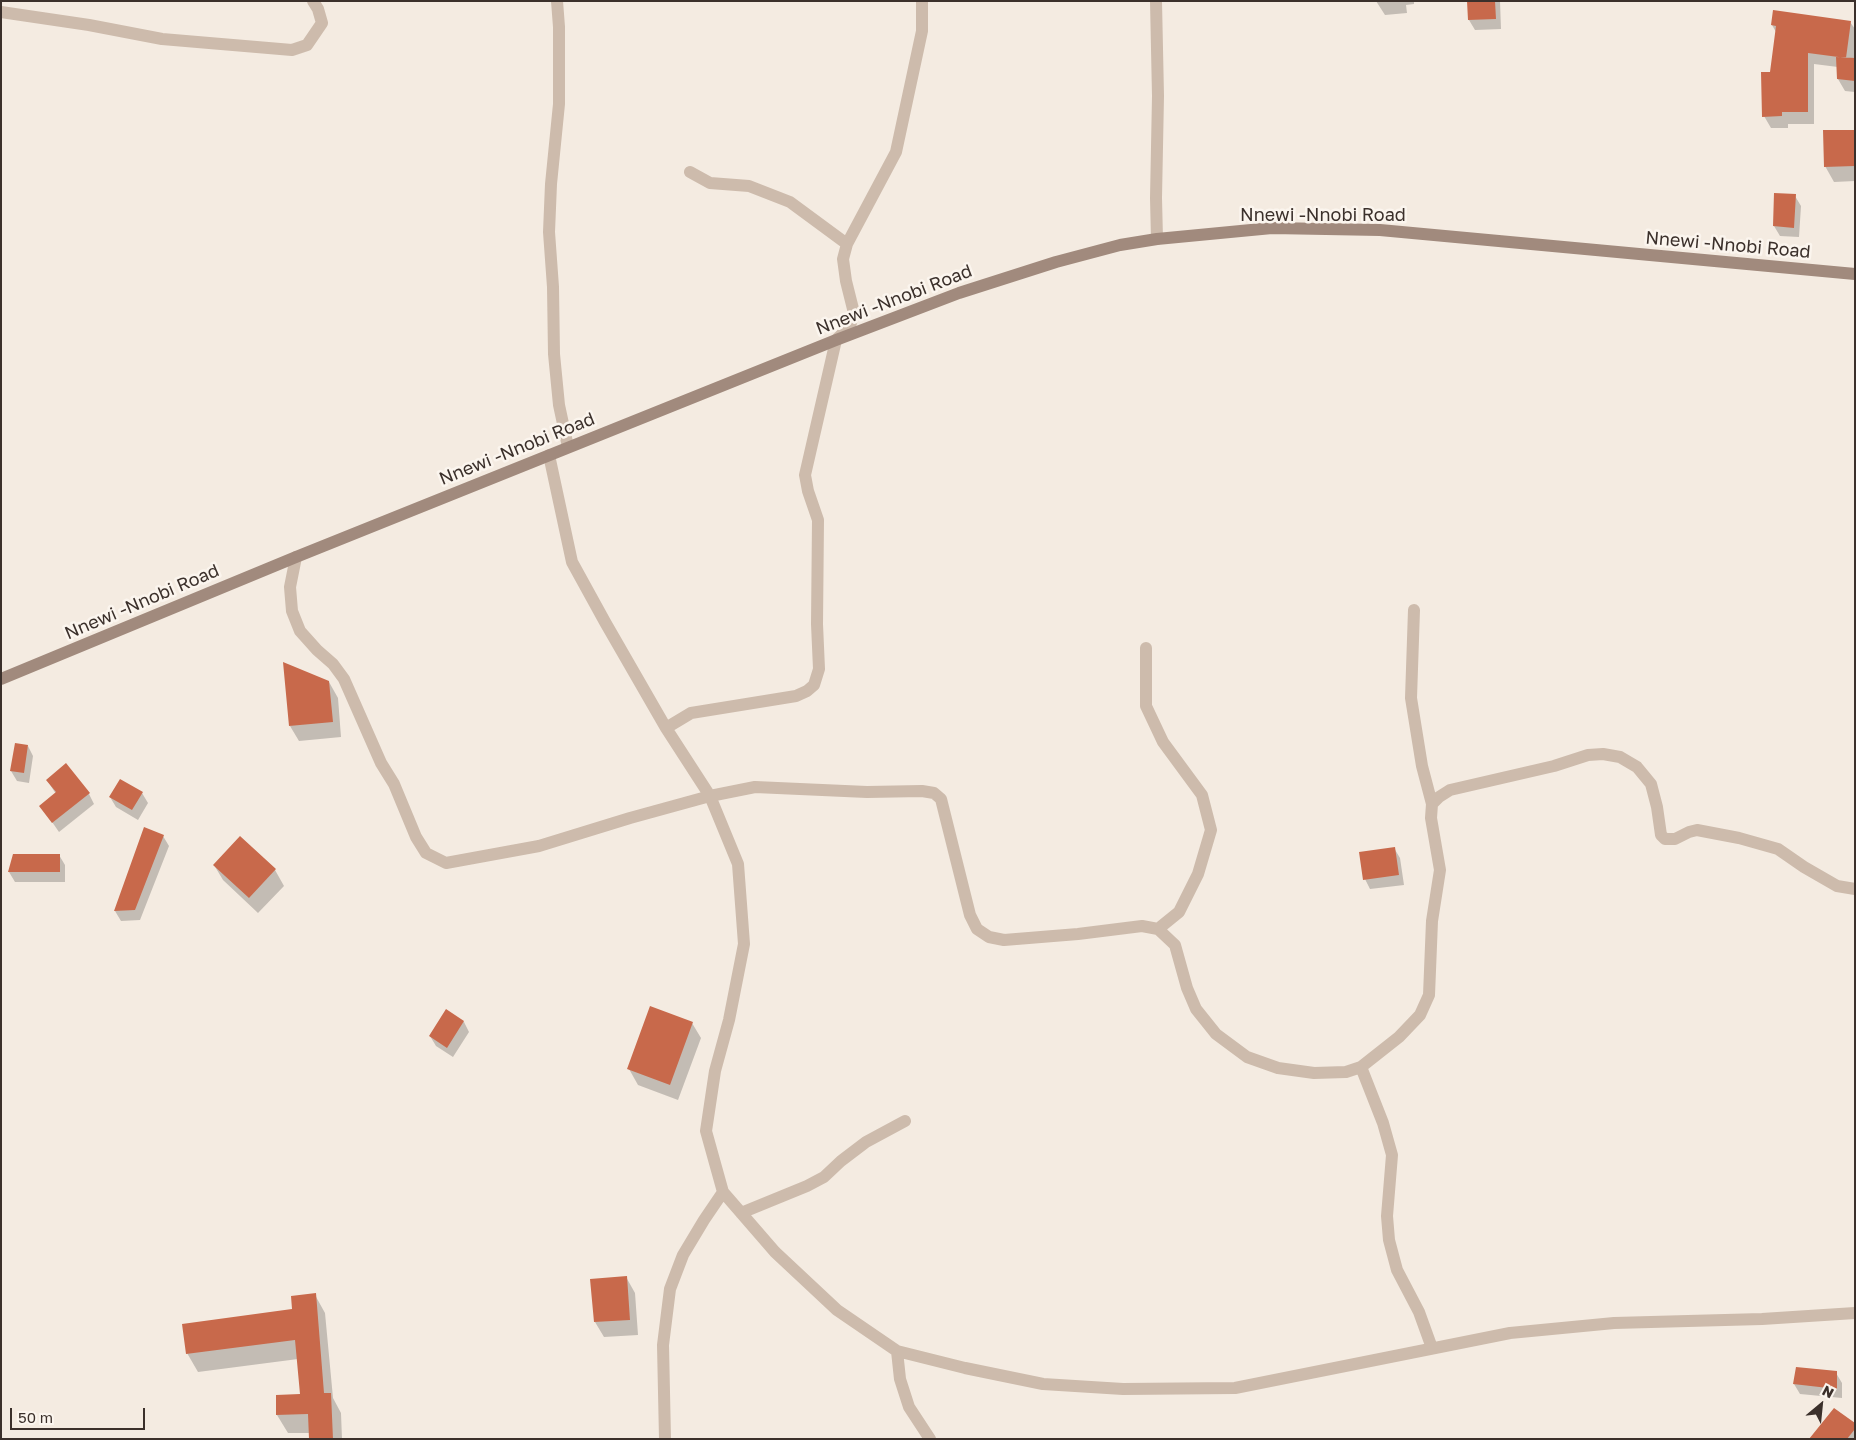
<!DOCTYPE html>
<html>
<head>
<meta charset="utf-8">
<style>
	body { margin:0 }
	#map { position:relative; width:1856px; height:1440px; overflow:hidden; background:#f4ebe1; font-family:"Golos Text",sans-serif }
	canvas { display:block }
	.frame { position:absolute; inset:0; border:2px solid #3b302b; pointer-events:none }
	.north { position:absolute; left:1796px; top:1380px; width:50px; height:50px; -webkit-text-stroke:4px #fbf5ee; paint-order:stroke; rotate:28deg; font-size:14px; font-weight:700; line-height:20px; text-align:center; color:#3b302b }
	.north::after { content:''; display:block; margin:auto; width:18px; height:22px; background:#3b302b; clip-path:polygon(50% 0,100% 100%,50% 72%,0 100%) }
	.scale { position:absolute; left:10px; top:1408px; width:135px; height:22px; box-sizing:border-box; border:2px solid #3b302b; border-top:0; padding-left:6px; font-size:15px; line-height:18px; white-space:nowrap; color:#3b302b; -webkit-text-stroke:4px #fbf5ee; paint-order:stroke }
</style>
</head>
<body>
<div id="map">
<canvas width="1856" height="1440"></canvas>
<div class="frame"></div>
<div class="north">N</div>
<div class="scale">50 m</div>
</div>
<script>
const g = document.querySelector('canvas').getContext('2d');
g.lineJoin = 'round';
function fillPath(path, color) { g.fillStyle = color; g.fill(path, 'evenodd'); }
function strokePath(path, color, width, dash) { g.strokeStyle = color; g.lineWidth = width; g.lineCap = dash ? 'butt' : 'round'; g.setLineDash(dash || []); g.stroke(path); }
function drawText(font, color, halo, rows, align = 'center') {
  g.font = font + ' "Golos Text",sans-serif'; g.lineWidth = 5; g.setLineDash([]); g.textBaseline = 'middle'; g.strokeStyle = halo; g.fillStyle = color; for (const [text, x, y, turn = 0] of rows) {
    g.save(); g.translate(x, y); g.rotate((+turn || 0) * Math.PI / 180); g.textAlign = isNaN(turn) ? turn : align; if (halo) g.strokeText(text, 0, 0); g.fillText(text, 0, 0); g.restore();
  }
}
fillPath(new Path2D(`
	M1376,1H1414V4L1406,5L1407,13L1385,15Z
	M1468,1H1500L1501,29L1475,30L1469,20Z
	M1850,22L1855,29V92L1845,91L1838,79V67L1814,64V124H1788V128H1771L1764,116L1772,73L1776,32L1772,25Z
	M1855,131V181L1834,182L1825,166Z
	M1776,194L1795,196L1801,206L1799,237L1780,236L1774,226Z
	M329,682L338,698L341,737L299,741L290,726Z
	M28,746L33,756L29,783L17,781L11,771Z
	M47,780L89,794L94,804L59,832L41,806L56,794Z
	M142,793L148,803L138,820L116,807L110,797Z
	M145,829L163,836L169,846L140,920L121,921L115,911Z
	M1394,848L1400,858L1404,885L1370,889L1365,879Z
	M59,855L65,865V882H15L9,872Z
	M214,865L275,870L284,886L258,913L223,880Z
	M447,1011L464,1022L469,1032L453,1057L436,1046L430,1036Z
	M692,1023L701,1038L678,1100L638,1085L629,1069Z
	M626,1277L635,1293L638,1335L604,1337L595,1322Z
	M315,1295L325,1313L333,1398L341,1413L342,1439H310V1433H288L277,1415V1396L302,1395L298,1359L198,1372L187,1353L294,1310Z
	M1836,1373L1842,1383V1398L1800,1394L1794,1384Z
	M1855,1424V1439H1811Z`), '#0003');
fillPath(new Path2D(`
	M1467,1H1495L1496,19L1468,20Z
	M1773,10L1851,21L1846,58L1808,53V112H1782V116L1762,117L1761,72H1770L1776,26L1771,25Z
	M1836,57L1855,58V81L1837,79Z
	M1823,130H1855V166L1824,167Z
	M1774,193L1796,194L1794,228L1773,226Z
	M283,662L329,681L333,722L289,726Z
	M15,743L28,745L24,773L10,771Z
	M66,763L90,793L52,823L39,806L56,792L46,780Z
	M120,779L143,792L132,810L109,797Z
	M144,827L164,835L135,910L114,911Z
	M240,836L276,869L249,898L213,865Z
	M1395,847L1399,875L1363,880L1359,852Z
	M13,854H60V872H8Z
	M650,1006L693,1022L670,1085L627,1069Z
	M446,1009L464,1021L447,1048L429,1036Z
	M627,1276L630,1320L594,1322L590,1279Z
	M316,1293L324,1393H331L333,1439H309L308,1414L276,1415V1395L300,1394L295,1340L186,1354L182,1324L292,1309L291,1296Z
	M1796,1367L1837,1371V1389L1793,1384Z
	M1834,1408L1855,1423V1429L1847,1439H1809Z`), '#c8694b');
strokePath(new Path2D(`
	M557,1L559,27V104L551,184L549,232L553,287L554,354L559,405L568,447
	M1156,1L1158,96L1156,198L1157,239
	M1,12L89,25L162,39L292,50L307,45L322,23L318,9L313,1
	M690,172L710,183L749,186L790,202L847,244
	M549,455L572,562L605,622L666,728L710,796L738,864L744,944L729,1020L715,1071L706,1131L723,1192L775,1252L837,1310L897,1351L965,1368L1043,1384L1123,1389L1235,1388L1510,1333L1614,1323L1762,1319L1855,1313
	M296,557L290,587L292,611L300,631L317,650L333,664L344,679L381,763L394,784L416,837L426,853L446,863L539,846L630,818L710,796L755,787L867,792L922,791L934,793L941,799L970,915L977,929L989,937L1004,940L1078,934L1142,926L1158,929L1175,945L1187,988L1196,1009L1216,1034L1247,1057L1278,1068L1314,1073L1346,1072L1361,1067L1399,1037L1420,1015L1429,995L1432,921L1440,870L1431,818L1432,804L1422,766L1411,698L1414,610
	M1146,648V706L1163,742L1202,795L1211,830L1198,874L1179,912L1158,929
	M666,728L691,713L796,696L807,691L814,685L819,669L817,624L818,520L808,491L805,475L836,340L850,326L854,313L846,281L843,259L847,244L896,152L922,31V1
	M1432,804L1439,797L1450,790L1554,766L1588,755L1603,754L1620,757L1637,767L1651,784L1657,807L1661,835L1665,839H1675L1689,832L1697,830L1739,838L1778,849L1804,867L1837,886L1855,889
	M1361,1067L1383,1123L1392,1155L1387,1216L1389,1240L1397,1270L1419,1312L1432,1348
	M741,1213L807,1186L824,1177L841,1161L866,1142L905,1121
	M897,1351L900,1379L909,1407L930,1439
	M665,1439L663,1345L670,1289L683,1255L704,1220L723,1192`), '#cdbbac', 12);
strokePath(new Path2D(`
	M1,679L296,557L836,340L959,293L1056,262L1120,245L1157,239L1272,228L1380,230L1855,274`), '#a18a7d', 12);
drawText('18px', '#3b302b', '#fbf5ee', [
	["Nnewi -Nnobi Road",1323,215],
	["Nnewi -Nnobi Road",1728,245,5],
	["Nnewi -Nnobi Road",894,300,-21],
	["Nnewi -Nnobi Road",517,449,-22],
	["Nnewi -Nnobi Road",142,602,-23]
]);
</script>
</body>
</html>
